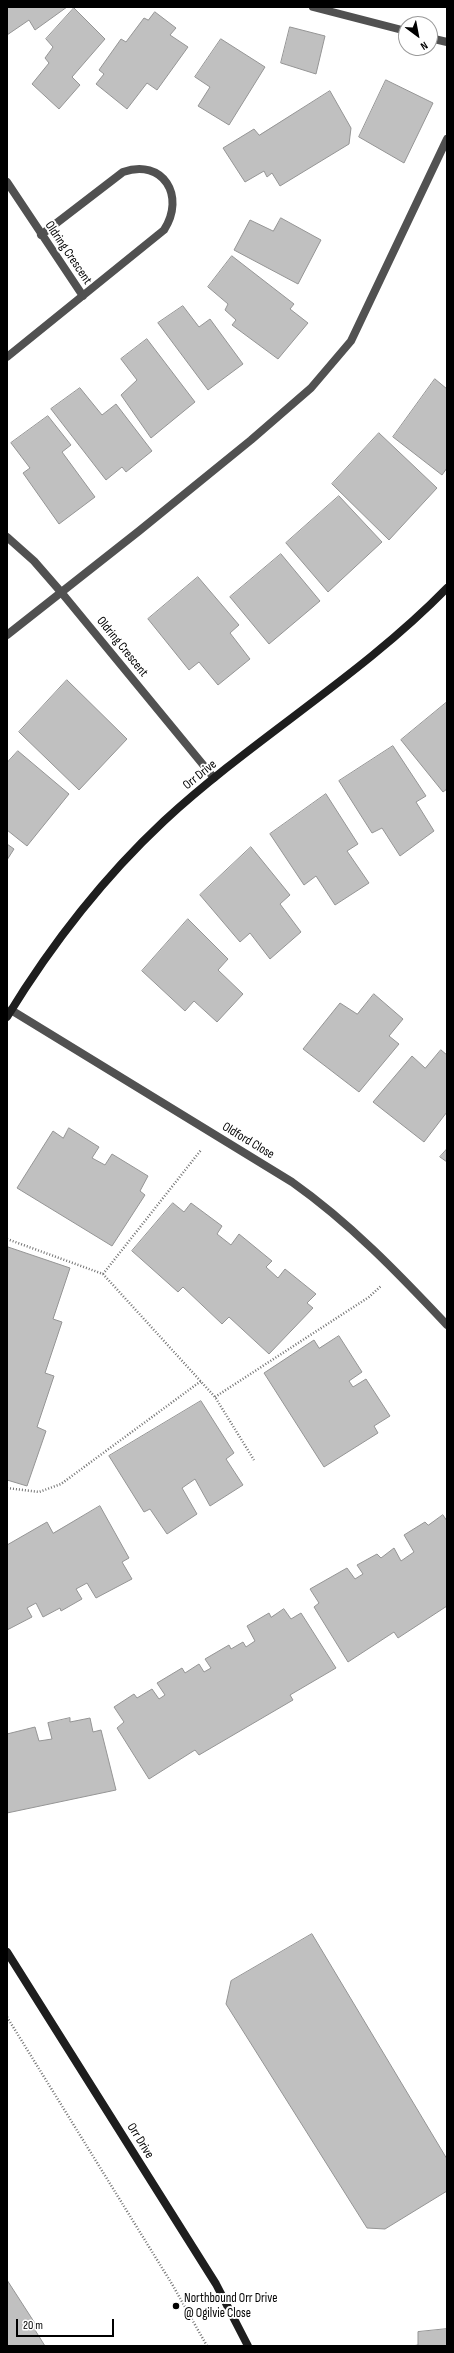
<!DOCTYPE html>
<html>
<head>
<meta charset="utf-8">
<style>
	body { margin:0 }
	#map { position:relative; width:454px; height:2353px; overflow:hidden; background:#fff; font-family:"Sofia Sans Condensed",sans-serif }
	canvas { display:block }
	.frame { position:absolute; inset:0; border:8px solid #000; pointer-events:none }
	.north { position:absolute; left:398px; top:16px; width:40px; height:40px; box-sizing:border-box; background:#fff; border:1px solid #999; border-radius:50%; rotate:148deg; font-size:11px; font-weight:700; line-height:16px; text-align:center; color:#000 }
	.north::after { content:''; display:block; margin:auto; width:14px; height:18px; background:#000; clip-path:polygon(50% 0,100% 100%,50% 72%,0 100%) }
	.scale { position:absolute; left:16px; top:2319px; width:98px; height:18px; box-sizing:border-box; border:2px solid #000; border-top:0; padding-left:5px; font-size:12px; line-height:14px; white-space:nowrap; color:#000; -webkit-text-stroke:3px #fff; paint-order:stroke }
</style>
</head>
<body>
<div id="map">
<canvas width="454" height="2353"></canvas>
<div class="frame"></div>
<div class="north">N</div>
<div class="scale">20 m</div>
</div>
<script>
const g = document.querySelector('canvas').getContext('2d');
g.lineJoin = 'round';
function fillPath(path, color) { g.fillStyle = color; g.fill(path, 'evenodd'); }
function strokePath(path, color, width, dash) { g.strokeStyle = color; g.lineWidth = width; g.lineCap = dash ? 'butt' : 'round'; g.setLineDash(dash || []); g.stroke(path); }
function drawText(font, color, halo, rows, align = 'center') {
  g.font = font + ' "Sofia Sans Condensed",sans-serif'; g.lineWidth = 4; g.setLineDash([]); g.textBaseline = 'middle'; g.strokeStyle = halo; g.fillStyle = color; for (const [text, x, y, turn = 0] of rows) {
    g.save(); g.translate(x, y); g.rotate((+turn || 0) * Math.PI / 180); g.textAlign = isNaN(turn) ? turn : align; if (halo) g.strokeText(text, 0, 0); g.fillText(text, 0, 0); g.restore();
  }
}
const building = new Path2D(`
	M7,7H67L35,30L29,20L7,35Z
	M74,8L105,39L72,77L80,85L59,109L32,84L49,63L45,58L53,47L46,39Z
	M155,12L176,28L170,35L188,47L157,90L147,83L127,109L96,84L104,74L99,70L121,39L126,42L144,18L148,20Z
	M290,27L325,36L316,74L281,63Z
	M221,39L265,67L229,125L198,106L210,87L195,77Z
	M386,80L433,103L404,163L359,137Z
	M330,91L351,128L349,144L280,186L272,173L267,177L264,171L245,182L223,148L254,129L259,135Z
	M281,218L321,240L298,284L234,250L250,220L273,231Z
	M232,256L294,304L290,309L308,323L278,359L232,325L236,320L225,310L228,304L208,287Z
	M183,306L199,327L210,319L243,364L208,390L158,323Z
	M147,339L195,402L151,438L121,395L137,380L121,359Z
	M435,379L447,389V468L442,475L393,437Z
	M80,388L102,415L116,404L152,451L126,472L122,467L106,480L51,409Z
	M48,416L71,445L62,452L95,497L59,524L23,473L30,468L11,443Z
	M379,433L437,488L389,540L332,484Z
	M339,496L382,542L328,592L286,543Z
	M281,554L320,601L269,644L230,597Z
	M198,577L239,625L230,633L250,659L218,685L199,662L189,670L148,619Z
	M67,680L127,739L79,790L19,732Z
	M447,702V789L443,792L401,740Z
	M393,746L426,796L416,802L434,831L400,856L382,828L372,833L339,781Z
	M18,751L69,794L27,846L7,830V763Z
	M326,794L358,844L347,851L369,883L335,905L316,876L304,885L270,834Z
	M7,844L14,849L7,860Z
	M251,847L290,895L280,904L301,932L270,959L250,933L240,942L200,895Z
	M188,919L228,959L218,970L243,994L217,1022L194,1001L185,1011L142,971Z
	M374,994L403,1019L389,1036L399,1044L359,1092L303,1049L340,1003L357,1014Z
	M441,1050L447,1055V1112L424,1142L373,1102L412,1056L425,1068Z
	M69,1128L99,1147L92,1158L105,1165L112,1154L148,1176L140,1191L145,1195L112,1246L17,1188L53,1131L63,1138Z
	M447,1149V1162L440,1157Z
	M173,1203L184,1212L191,1203L222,1226L217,1234L231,1245L239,1234L272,1261L266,1267L278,1278L285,1269L316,1294L307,1303L313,1308L269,1354L229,1317L222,1324L183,1287L178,1292L132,1251Z
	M8,1247L70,1268L53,1319L62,1322L45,1373L54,1376L37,1427L46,1431L27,1486L7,1480Z
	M339,1336L362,1372L349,1381L353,1387L366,1379L390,1416L374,1426L378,1433L324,1467L264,1373L314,1340L319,1348Z
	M201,1401L234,1453L226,1459L243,1485L210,1506L195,1479L182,1488L197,1514L167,1534L150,1509L144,1512L109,1456Z
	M100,1506L129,1558L122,1562L132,1579L96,1598L87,1583L76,1589L82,1599L61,1611L60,1608L43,1617L36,1603L27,1608L32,1617L7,1630V1545L47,1522L53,1533Z
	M443,1515L447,1521V1606L398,1638L394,1632L348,1662L314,1607L319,1603L310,1589L347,1568L355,1579L363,1574L357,1565L377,1554L381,1558L394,1548L401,1561L414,1552L404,1535L425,1522L428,1525Z
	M284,1609L291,1619L301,1613L336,1668L290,1695L293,1700L199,1755L195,1750L149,1779L117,1728L124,1722L114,1707L134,1694L137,1698L152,1689L159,1699L165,1695L157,1683L182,1668L185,1673L199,1664L204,1672L211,1668L205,1659L229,1645L231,1649L243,1642L246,1647L255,1641L247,1626L269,1613L271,1617Z
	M70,1718V1722L90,1718L93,1732L101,1730L116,1790L7,1813V1734L35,1727L39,1741L52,1739L48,1723Z
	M312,1934L447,2159V2191L385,2229L367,2228L226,2004L231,1981Z
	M7,2280L38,2328L35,2330L45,2346H7Z
	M447,2329V2346H412L418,2345V2332Z`);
fillPath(building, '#c0c0c0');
strokePath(building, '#959595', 1);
strokePath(new Path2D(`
	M7,1239L103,1274L215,1397L254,1460
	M103,1274L201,1150
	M215,1397L369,1297L381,1286
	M7,1488L39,1492L61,1484L201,1381
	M7,2017L172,2284L207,2346`), '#737373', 2.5, [1, 2]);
strokePath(new Path2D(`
	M313,7L406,31
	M430,38L447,42
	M7,635L139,531L251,440L311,388L351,341L447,139`), '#515151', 8);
strokePath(new Path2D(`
	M7,182L83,296
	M7,357L164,230C186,196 163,158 123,172L41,235
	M7,537L34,561L61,592L214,778
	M11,1010L292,1182C350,1223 398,1273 447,1325`), '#515151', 8);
strokePath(new Path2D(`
	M7,1017C51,945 102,879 164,821C254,738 361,676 447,588
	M7,1952L216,2284L248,2346`), '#1e1e1e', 8);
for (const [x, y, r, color] of [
	[176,2306,4,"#000"]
]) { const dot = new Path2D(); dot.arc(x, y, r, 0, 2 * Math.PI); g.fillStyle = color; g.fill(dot); strokePath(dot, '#fff', 1.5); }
drawText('13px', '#000', '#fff', [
	["Oldring Crescent",68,253,56],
	["Oldring Crescent",122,647,51],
	["Orr Drive",200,775,-39],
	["Oldford Close",248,1141,31],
	["Orr Drive",140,2141,58]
]);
drawText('13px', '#000', '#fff', [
	["Northbound Orr Drive",184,2299],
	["@ Ogilvie Close",184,2314]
], 'left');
</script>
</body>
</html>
